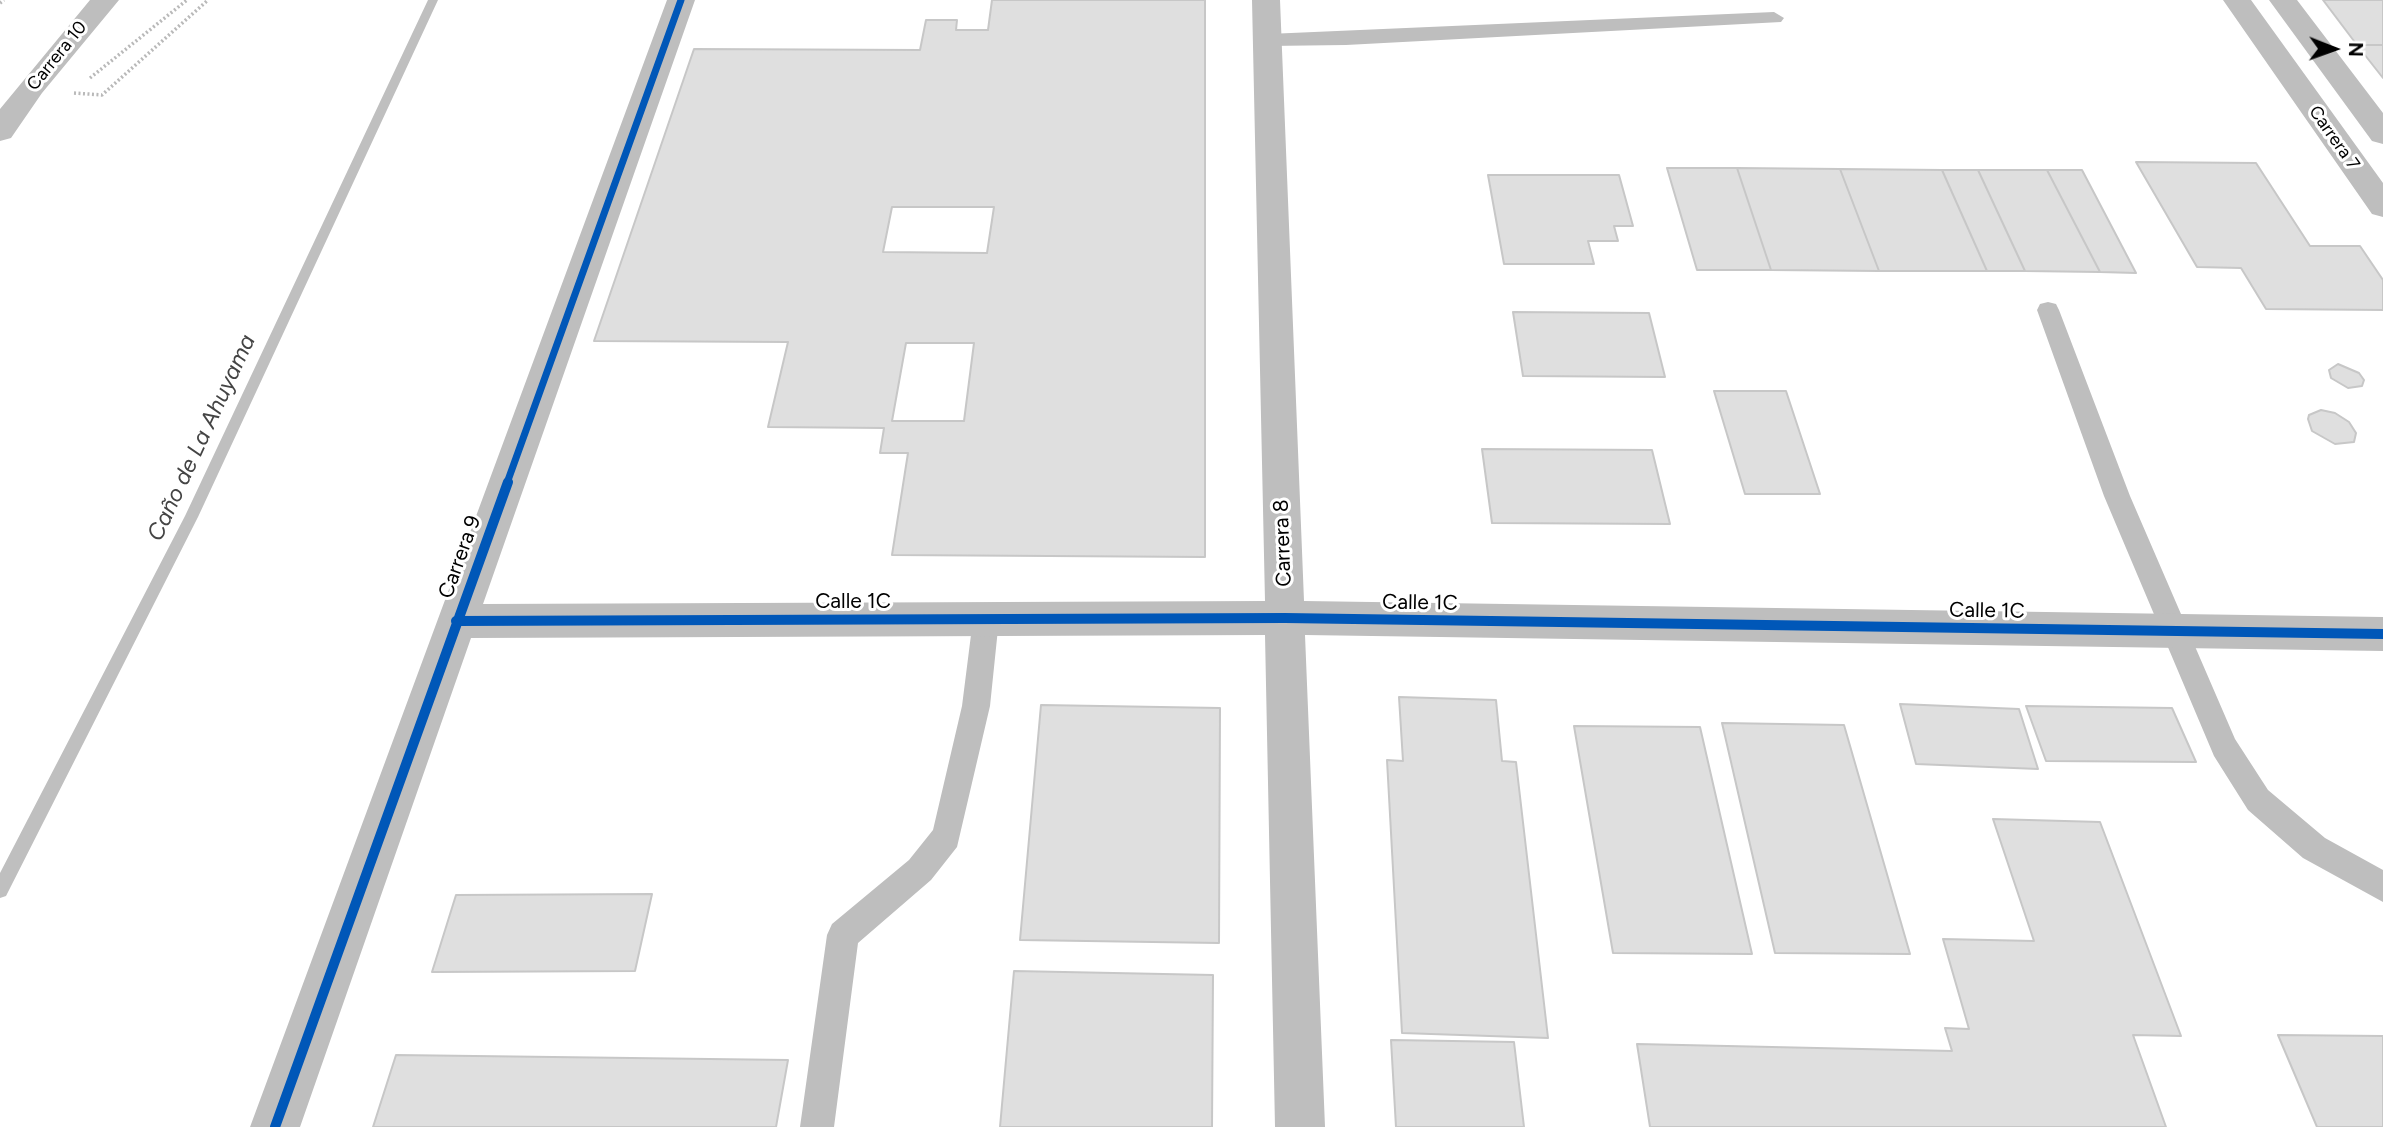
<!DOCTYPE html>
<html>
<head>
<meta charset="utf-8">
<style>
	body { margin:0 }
	#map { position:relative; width:2383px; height:1127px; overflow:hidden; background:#fff; font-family:Figtree,sans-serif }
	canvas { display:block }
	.north { position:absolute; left:2299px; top:14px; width:70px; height:70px; -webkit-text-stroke:5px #fff; paint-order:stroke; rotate:91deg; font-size:19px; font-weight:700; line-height:28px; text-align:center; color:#000 }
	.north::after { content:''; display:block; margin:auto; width:24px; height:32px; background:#000; clip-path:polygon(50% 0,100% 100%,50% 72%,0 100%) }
</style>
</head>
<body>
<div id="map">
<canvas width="2383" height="1127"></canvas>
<div class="north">N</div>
</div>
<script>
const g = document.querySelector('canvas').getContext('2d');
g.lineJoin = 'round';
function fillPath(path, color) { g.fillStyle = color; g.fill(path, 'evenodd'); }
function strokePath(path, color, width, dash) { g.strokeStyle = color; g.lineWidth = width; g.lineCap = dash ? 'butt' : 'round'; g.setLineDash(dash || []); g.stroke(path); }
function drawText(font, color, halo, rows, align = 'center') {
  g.font = font + ' Figtree,sans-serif'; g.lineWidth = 6; g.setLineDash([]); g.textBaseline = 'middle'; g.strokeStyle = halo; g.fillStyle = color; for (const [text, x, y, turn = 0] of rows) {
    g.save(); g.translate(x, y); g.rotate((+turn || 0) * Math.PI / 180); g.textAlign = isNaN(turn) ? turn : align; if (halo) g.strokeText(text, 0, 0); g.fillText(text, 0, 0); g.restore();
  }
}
fillPath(new Path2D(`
	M428,0H438L198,517L6,896L0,898V873L185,516Z`), '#bfbfbf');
const building = new Path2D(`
	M992,0H1205V557L892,555L908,453H880L884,428L768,427L788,342L594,341L694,49L920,50L926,20H957L956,30H988ZM892,207H994L987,253L883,252ZM906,343H974L964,421H892Z
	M2323,0H2383V45H2357Z
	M2357,45H2383V78Z
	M2136,162L2256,163L2310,246H2360L2383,280V310L2266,309L2241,268L2197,267Z
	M1667,168H1737L1771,270H1697Z
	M1737,168L1840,169L1879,271L1771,270Z
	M1840,169L1942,170L1987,271H1879Z
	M1942,170H1978L2025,271H1987Z
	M1978,170H2047L2100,272L2025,271Z
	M2047,170H2082L2136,273L2100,272Z
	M1488,175H1619L1633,226H1614L1618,241H1588L1594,264H1504Z
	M1513,312L1649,313L1665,377L1523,376Z
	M2338,364L2359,373L2364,380L2362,386L2348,388L2331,378L2329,370Z
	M1714,391H1786L1820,494H1745Z
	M2321,410L2335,413L2349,422L2356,433L2354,442L2335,444L2312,431L2308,419L2309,415Z
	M1482,449L1652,450L1670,524L1492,523Z
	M1399,697L1496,700L1502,761L1516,762L1548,1038L1402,1033L1387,760L1403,761Z
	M1900,704L2019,709L2038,769L1916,764Z
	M1041,705L1220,708L1219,943L1020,940Z
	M2026,706L2172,708L2196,762L2046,761Z
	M1722,723L1844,725L1910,954L1775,953Z
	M1574,726L1700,727L1752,954L1613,953Z
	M1993,819L2100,822L2181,1036L2133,1035L2166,1127H1650L1637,1044L1952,1051L1945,1028L1969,1029L1943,939L2034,941Z
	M652,894L635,971L432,972L456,895Z
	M1014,971L1213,975L1212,1127H1000Z
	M2278,1035L2383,1036V1127H2317Z
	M1391,1040L1514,1042L1524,1127H1396Z
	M396,1055L788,1060L776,1127H373Z`);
fillPath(building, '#dfdfdf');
strokePath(building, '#c7c7c7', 2);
strokePath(new Path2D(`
	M0,3L4,0
	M90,78L187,0
	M74,93L102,95L208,0`), '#b9b9b9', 3.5, [2, 2.5]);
fillPath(new Path2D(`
	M1774,12L1784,18L1781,22L1346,45L1268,46L1258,40L1268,34Z
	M2048,302L2056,304L2059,310L2130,496L2235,739L2268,790L2325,838L2383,870V902L2303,858L2248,810L2214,756L2104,496L2037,310L2040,304Z
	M986,607L996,611L999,619L990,706L957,847L931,880L858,943L834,1127H800L827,935L832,924L909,860L933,830L962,706L973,619L976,611Z`), '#bebebe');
fillPath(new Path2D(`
	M90,0H119L42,93L11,138L0,141V109Z
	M667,0H695L483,604L1265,601L1252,0H1280L1304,601L2383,617V651L1305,635L1325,1127H1275L1265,635L471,638L300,1127H250Z
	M2223,0H2251L2383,183V217L2372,214Z
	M2269,0H2297L2383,113V144L2372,141Z`), '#bebebe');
strokePath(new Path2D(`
	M507,483L681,0`), '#0057b8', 7);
strokePath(new Path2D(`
	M456,621L1285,618L2383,634
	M275,1127L508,482`), '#0057b8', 10);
drawText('18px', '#000', '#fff', [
	["Carrera 10",57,56,-51],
	["Carrera 7",2334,138,55]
]);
drawText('21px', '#000', '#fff', [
	["Carrera 8",1283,543,-92],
	["Carrera 9",460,557,-70],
	["Calle 1C",853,602],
	["Calle 1C",1420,603,1],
	["Calle 1C",1987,611,1]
]);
drawText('italic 23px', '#444', '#fff', [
	["Caño de La Ahuyama",202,438,-65]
]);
</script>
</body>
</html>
